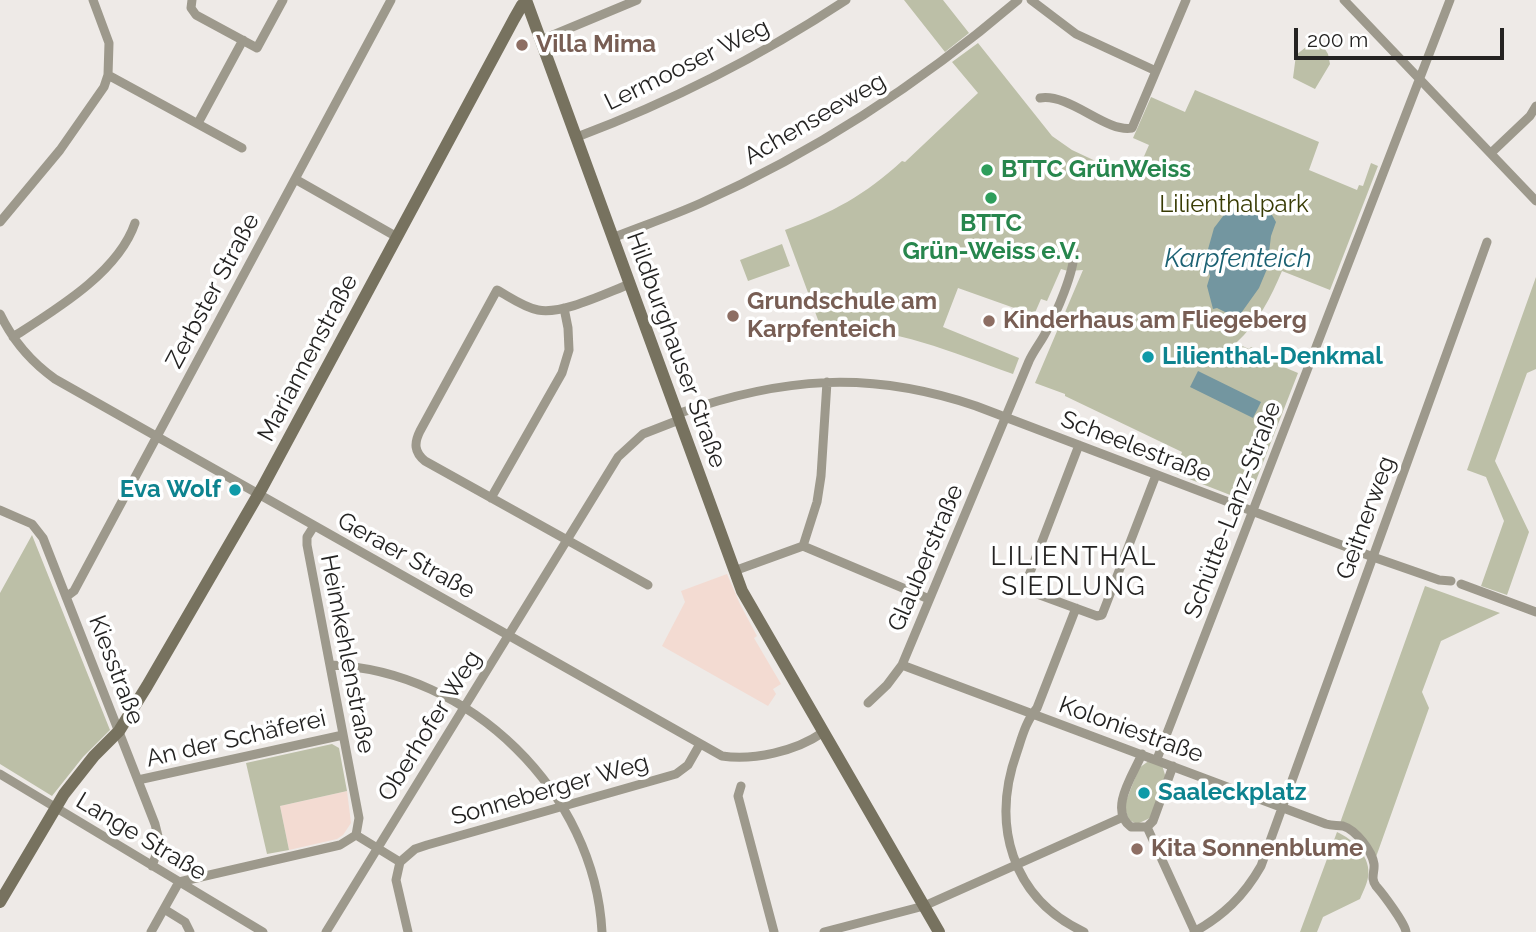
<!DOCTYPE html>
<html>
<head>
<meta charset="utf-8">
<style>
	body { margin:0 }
	#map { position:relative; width:1536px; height:932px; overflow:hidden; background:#eeeae7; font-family:Raleway,sans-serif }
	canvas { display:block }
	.scale { position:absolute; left:1294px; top:28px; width:210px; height:32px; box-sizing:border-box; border:4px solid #242322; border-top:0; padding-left:9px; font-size:21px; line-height:24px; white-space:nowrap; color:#242322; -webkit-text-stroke:5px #fff; paint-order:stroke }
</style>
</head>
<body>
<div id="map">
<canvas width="1536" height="932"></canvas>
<div class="scale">200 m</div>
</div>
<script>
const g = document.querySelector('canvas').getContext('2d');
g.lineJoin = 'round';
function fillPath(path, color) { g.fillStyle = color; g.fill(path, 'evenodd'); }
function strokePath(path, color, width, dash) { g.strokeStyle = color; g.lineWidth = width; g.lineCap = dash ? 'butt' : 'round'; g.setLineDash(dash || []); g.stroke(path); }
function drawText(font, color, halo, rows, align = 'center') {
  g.font = font + ' Raleway,sans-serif'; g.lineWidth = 7; g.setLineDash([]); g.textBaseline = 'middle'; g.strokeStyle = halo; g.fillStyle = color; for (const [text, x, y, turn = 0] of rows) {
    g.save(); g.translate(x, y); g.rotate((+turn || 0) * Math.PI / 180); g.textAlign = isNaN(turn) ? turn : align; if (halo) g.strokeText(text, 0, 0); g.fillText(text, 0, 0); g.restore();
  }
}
fillPath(new Path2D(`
	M727,574L740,604L757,636L754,638L781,684L773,689L776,694L768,706L662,646L685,602L681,591Z
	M347,791L351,823L343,835L337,839L289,850L280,806Z`), '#f3dbd2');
fillPath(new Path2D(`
	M904,0H943L969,33L945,52Z
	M978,43L1052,136L1072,150L1134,179L1149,145L1133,138L1151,97L1185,112L1195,90L1319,142L1309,170L1357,190L1359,185L1363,186L1371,163L1378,166L1330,290L1282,271C1271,297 1258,323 1236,343L1249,349L1251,347L1279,363V365L1298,373L1250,496L1243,500L1174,473L1182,452L1065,396V394L1035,383L1083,270L1068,271L1061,269L1047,301L1041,299L1034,315L958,288L943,327L1019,358L1013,374C946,350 893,326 821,328L785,230C832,213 865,195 902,161L905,162L978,93L952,62Z
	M1311,43L1323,46L1328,54L1330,64L1315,89L1293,78L1296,55Z
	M782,244L790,266L748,281L740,260Z
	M1536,277V369L1527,373L1495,461L1529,532L1507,595L1481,586L1504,521L1486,477L1467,470Z
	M32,535L110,730L83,757L52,796L0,764V593Z
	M1425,586L1500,613L1441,641L1422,692L1429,708L1376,857L1340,823Z
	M332,744L339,748L347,791L280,806L289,850L267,854L246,763Z
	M1150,760L1162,765L1166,778L1150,818L1137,824L1129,820L1124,806L1139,768Z
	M1337,832C1353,839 1372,858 1368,877C1367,884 1363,892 1360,899L1323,917L1317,932H1300Z`), '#bcbfa7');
fillPath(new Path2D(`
	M1253,199L1268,208L1276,222L1271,236L1267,269L1259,288L1239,316L1230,318L1229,314L1217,308L1213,309L1207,286L1210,276L1205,260L1214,228L1230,207Z
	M1198,371L1261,402L1253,418L1190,387Z`), '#7396a0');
strokePath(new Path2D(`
	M192,0L191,8L196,15L257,48L283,0
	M1031,0L1076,34L1156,71
	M1344,0L1536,201
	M541,40L637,0
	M108,75L242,148
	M1040,98C1070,93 1106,133 1132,128L1186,0
	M198,123L243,40
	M577,137C673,101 761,56 846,0
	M1491,153L1530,116L1536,106
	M295,179L397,237
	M0,222L60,150L104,87L108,75L109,43L93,0
	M612,238C642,226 672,216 701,203C817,151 922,82 1018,0
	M630,284C606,293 562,315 538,310C523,307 510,297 497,290L420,431C414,443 414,452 425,461L648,585
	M0,314C13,341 31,362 55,379L722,756C753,761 796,751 822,733
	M13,337C55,310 118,273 135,223
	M677,414C782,377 869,370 976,406L1373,557L1439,580L1451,581
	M1079,445L1026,583L1029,591L1097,616L1102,615L1156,475
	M491,498L562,373L569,350L568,328L564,308
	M0,510L32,524L43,538L155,824L160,844L152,866
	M314,526L307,537V545L359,818L356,835L400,862L396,880L408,932
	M803,546L817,502L821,476L827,382
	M734,571L803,546L929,599
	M1461,584L1536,612
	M66,597L74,591L391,0
	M1076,608L1037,708C1026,721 1022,737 1017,752C991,824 1011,898 1084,932
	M330,665C470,670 595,793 602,932
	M902,665L1326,824C1332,826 1337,825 1343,826C1356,830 1372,851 1374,864C1375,872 1370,878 1376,886C1383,894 1405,923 1406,932
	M868,703L887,685L902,665L1029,361C1034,350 1041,342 1046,332C1056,314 1075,271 1074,251
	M1142,754C1133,775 1108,810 1131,827H1147L1153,821L1173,766
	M1157,759L1450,0
	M0,774L263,932
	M138,780L343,735
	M741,786L738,796L774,932
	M1147,827L1195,932
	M400,862L415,849L427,845L676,774L688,765L700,744
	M179,882L340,845L356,835
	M164,909L185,922L190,932
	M151,932L179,882
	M326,932L618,457L643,434L679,420
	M824,932L924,906L1121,818
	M1194,932C1223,916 1244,896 1261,866L1487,242`), '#9d998c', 9);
strokePath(new Path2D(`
	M526,0L742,591L939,932
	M0,902L64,794L94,756L119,731L147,686L262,488L514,19L522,5L527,3`), '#77725f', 12);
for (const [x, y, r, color] of [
	[522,45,7,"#8d6e63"],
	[987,170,7,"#2e9e5b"],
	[991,198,7,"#2e9e5b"],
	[733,316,7,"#8d6e63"],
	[989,321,7,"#8d6e63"],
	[1148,357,7,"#0f9aa8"],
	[235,490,7,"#0f9aa8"],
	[1144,793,7,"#0f9aa8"],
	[1137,849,7,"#8d6e63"]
]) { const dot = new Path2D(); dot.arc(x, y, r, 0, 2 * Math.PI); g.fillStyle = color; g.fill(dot); strokePath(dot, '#fff', 2.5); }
drawText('bold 24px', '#785e54', '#fff', [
	["Villa Mima",536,45],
	["Grundschule am",747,302],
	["Karpfenteich",747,330],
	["Kinderhaus am Fliegeberg",1003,321],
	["Kita Sonnenblume",1151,849]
], 'left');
drawText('24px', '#242322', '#fff', [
	["Lermooser Weg",687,65,-26],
	["Achenseeweg",815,119,-30],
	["Zerbster Straße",213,291,-62],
	["Hildburghauser Straße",676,350,70],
	["Mariannenstraße",308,358,-62],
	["Scheelestraße",1136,447,21],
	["Schütte-Lanz-Straße",1233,510,-69],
	["Geitnerweg",1366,518,-70],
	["Geraer Straße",406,556,29],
	["Glauberstraße",926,558,-67],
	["Heimkehlenstraße",347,654,79],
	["Kiesstraße",116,670,69],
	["Oberhofer Weg",430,726,-58],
	["Koloniestraße",1131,730,20],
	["An der Schäferei",236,739,-13],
	["Sonneberger Weg",550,790,-16],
	["Lange Straße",141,837,31]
]);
drawText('bold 24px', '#27864d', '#fff', [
	["BTTC GrünWeiss",1001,170],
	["BTTC",991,224,"center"],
	["Grün-Weiss e.V.",991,252,"center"]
], 'left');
drawText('24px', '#383b04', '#fff', [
	["Lilienthalpark",1234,205]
]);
drawText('bold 24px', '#0d838f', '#fff', [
	["Lilienthal-Denkmal",1162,357],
	["Eva Wolf",221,490,"right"],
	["Saaleckplatz",1158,793]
], 'left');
drawText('italic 26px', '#1b6172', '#fff', [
	["Karpfenteich",1238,259]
]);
g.letterSpacing = '2px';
drawText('26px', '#242322', '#fff', [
	["LILIENTHAL",1074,557],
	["SIEDLUNG",1074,587]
]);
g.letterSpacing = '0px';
</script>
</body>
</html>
